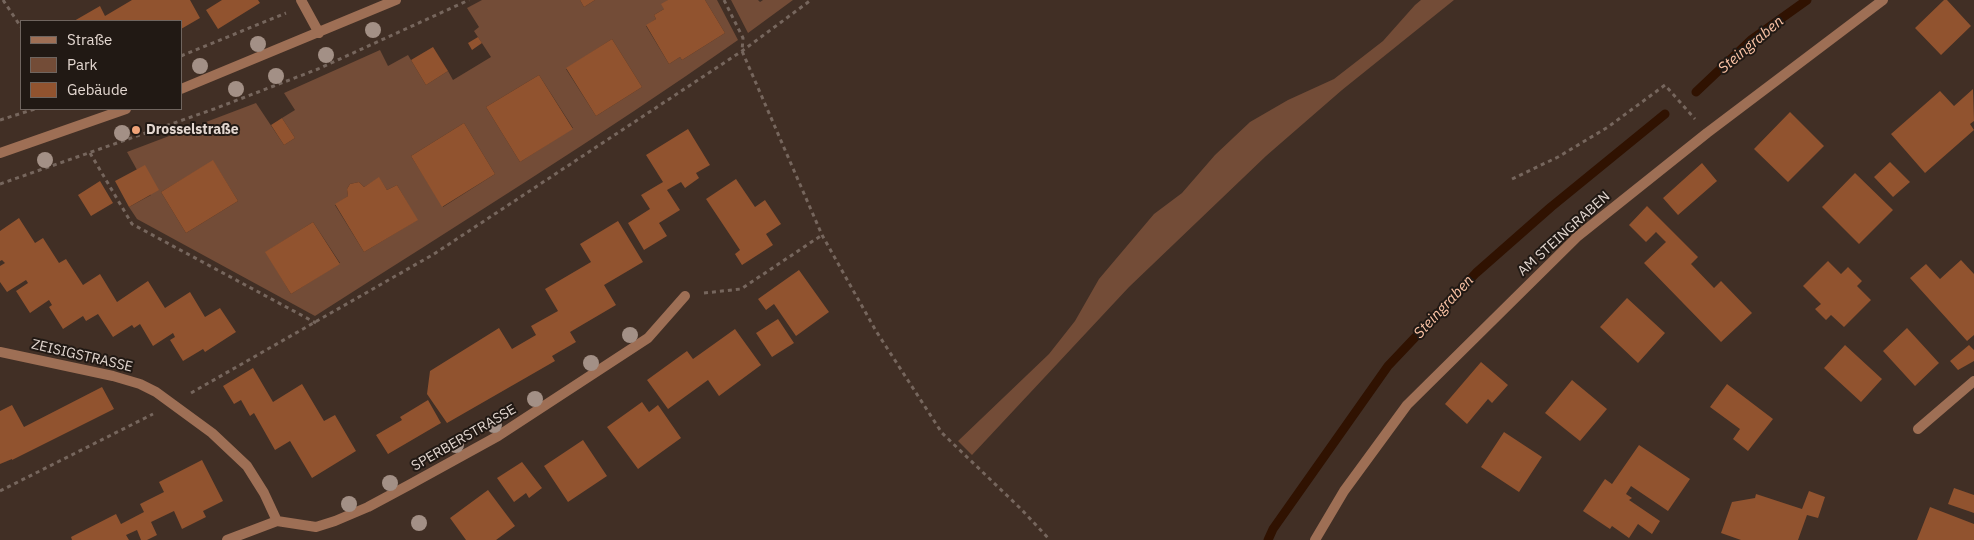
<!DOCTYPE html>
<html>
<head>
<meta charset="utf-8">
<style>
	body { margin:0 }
	#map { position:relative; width:1974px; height:540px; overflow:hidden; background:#412f25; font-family:"IBM Plex Sans",sans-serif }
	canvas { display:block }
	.legend { position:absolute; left:20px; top:20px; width:162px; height:90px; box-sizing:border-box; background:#211914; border:1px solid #6f655f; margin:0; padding:6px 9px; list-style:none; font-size:15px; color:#e3d7d0 }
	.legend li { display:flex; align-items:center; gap:10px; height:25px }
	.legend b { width:25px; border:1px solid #6f655f }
</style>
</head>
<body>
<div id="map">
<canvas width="1974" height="540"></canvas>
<ul class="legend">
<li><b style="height:6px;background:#9e6f55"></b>Straße</li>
<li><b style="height:14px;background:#734c37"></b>Park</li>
<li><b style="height:14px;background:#91532f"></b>Gebäude</li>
</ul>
</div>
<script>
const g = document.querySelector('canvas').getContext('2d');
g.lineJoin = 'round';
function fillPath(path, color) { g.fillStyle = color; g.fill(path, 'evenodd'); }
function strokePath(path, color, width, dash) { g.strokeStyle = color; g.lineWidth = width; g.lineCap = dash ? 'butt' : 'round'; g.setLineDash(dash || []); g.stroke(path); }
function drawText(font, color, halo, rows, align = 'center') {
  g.font = font + ' "IBM Plex Sans",sans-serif'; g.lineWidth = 4; g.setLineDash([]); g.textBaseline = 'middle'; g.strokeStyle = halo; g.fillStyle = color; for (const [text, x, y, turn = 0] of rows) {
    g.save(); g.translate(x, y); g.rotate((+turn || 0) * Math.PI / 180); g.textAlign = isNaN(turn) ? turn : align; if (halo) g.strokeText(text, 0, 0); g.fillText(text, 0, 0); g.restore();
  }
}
fillPath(new Path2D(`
	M482,0H580L584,7L595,0H668L664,9L654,15L656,19L646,26L669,64L680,57L682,60L725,33L705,0H717L738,40C600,137 457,225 315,316L137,219L129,207L151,195L127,152L256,103L284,145L295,138L282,118L295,110L284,93L380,50L388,66L408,55L426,85L448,71L453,80L491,57L474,31L479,27L467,8ZM612,39L642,87L596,116L566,69ZM539,75L573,128L520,162L486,107ZM464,123L495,174L443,207L411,156ZM213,161L238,201L186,233L161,192ZM379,178L387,190L397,185L417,220L364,252L335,205L348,196L347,189L350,184L359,182L364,187ZM313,222L340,263L291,294L266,252Z
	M731,0H758L760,2L763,0H793L748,33Z
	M1421,0H1454L1342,90L1266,156L1129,287L972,455L958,441L1049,354L1075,321L1099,279L1154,214L1182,193L1215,155L1250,122L1288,100L1334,79L1383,41L1415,5Z`), '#734c37');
strokePath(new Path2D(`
	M1696,92L1751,40L1807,0
	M1268,540L1273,529L1388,366L1476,273L1551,207L1665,114`), '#301201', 9);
fillPath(new Path2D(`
	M132,0H190L200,18L181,29V21H74L100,6L105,16Z
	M222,0H258L260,3L218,29L206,10Z
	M580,0H595L584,7Z
	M668,0H705L725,33L682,60L680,57L669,64L646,25L656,19L654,15L664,9L661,4Z
	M1944,0H1947L1971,26L1941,55L1915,28Z
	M478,37L482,43L472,50L468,43Z
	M612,39L642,87L596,116L566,68Z
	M433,47L448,71L426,85L411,60Z
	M539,75L573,129L520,162L486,107Z
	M1973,89L1974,121L1970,124L1974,130L1925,173L1891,134L1940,91L1954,106Z
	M1790,112L1824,146L1788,182L1754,149Z
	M282,118L295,138L284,145L271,125Z
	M464,123L495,174L442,207L411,156Z
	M688,129L710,165L696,173L699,178L685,188L681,182L667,190L680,210L659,223L667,236L644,250L628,223L650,209L641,195L663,182L646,155Z
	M213,160L238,201L186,233L161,192Z
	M1890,162L1910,182L1893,197L1874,177Z
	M1702,163L1717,181L1678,215L1663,198Z
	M145,165L159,190L129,207L115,181Z
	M1855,173L1893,210L1859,244L1822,207Z
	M379,177L387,190L397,185L418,220L364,252L335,204L348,196L347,189L350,184L359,182L364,187Z
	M736,179L755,207L765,200L781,224L766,234L773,245L742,265L735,254L740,250L706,199Z
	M100,181L113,203L91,216L78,195Z
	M1647,206L1698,257L1691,264L1714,288L1721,281L1752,313L1721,342L1644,263L1666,242L1656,232L1646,242L1629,225Z
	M19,218L35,243L43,238L59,263L66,259L83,285L100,274L117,302L148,281L165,308L190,292L205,317L220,308L236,332L205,352L203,349L183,361L170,340L175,337L173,333L153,346L140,324L134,328L132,325L113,337L98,314L86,321L83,316L63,329L49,307L52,305L49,300L30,313L16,291L28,283L26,280L7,292L0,282V266L5,263L2,260L0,261V231Z
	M618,221L643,262L604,285L616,305L570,332L576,342L552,356L555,361L447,423L427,394L430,371L499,328L512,349L536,335L531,326L558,311L545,289L591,262L580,244Z
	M313,222L340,264L291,294L265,252Z
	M1961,260L1974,274V335L1967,341L1910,278L1926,264L1940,279Z
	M1828,261L1841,274L1848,267L1862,281L1857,286L1871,300L1844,327L1831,315L1826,320L1815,309L1821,304L1803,286Z
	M799,270L829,312L796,336L774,304L766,310L758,299Z
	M1627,298L1665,333L1638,363L1600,327Z
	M778,319L794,343L772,357L756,333Z
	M1907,328L1939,363L1915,386L1883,351Z
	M735,329L761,365L719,396L708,380L668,409L647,380L687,351L693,359Z
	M1845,345L1882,379L1861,402L1824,368Z
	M1969,345L1974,350V361L1958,370L1950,361Z
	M1481,362L1508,385L1492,403L1488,399L1467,424L1445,404Z
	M253,368L273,402L302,384L324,421L335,415L356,451L312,478L290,441L275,450L254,413L250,416L241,400L234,404L223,386Z
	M1572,380L1607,409L1580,441L1545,413Z
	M1727,384L1773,419L1748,451L1733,439L1740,429L1710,407Z
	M102,387L114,409L12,460V459L0,464V411L12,405L24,427Z
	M428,400L441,423L388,454L376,435L402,420L400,417Z
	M642,402L649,412L658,405L681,438L638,469L607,427Z
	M1504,432L1542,457L1519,492L1481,467Z
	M583,440L607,476L568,502L544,466Z
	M1639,445L1690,479L1668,511L1631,486L1626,494L1632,498L1629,500L1660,521L1652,534L1638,524L1629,538L1612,526L1610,529L1583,511L1605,479L1612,484Z
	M202,460L223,501L203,511L206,517L182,529L174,511L151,522L157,535L147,540H141L137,530L126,535L129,540H72L71,537L116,514L121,524L144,512L140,504L164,492L159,482Z
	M522,462L542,488L529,498L526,493L514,502L497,478Z
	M1954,488L1974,495V513L1948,504Z
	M488,490L515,526L496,540H466L450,518Z
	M1809,491L1825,497L1818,518L1807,515L1798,540H1741L1721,533L1732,502L1755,498L1756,494L1802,509Z
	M1930,507L1974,524V540H1917Z`), '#91532f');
strokePath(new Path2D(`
	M3,0L21,27
	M724,0L743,38L742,51L822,235L876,331L942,433L1021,509L1050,540
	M181,56L286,13
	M0,120L35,109
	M90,153L132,224L316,323
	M1512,179L1558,157L1608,127L1665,85L1695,119
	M0,184L214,109L318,69L469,0
	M704,293L741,289L822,235
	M191,393L434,254L742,51L811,0
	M0,491L153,414`), '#76665d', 3, [4, 4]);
strokePath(new Path2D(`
	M1918,429L1974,381`), '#9e6f55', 10);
strokePath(new Path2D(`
	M301,0L319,33
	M181,89L396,0
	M0,153L126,109
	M0,352L113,376L140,384L156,392L212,433L247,466L264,493L277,521
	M227,540L277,521L316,527L335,521L368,507L409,485L498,436L648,338L685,296
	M1315,540L1344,491L1407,405L1578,236L1707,133L1883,0`), '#9e6f55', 10);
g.fillStyle = '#a39086';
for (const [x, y] of [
	[373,30],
	[258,44],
	[326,55],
	[200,66],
	[276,76],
	[236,89],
	[122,133],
	[45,160],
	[630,335],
	[591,363],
	[535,399],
	[494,425],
	[456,445],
	[390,483],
	[349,504],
	[419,523]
]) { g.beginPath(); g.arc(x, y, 8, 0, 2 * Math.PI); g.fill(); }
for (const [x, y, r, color] of [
	[136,130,5,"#efa378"]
]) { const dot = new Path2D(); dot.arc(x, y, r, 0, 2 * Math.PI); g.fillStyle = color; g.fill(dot); strokePath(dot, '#211914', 2); }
drawText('bold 14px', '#e3d7d0', '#211914', [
	["Drosselstraße",146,130]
], 'left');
drawText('14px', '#e3d7d0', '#211914', [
	["AM STEINGRABEN",1564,234,-42],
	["ZEISIGSTRASSE",82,356,13],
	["SPERBERSTRASSE",464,438,-30]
]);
drawText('italic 15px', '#fbc3a5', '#211914', [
	["Steingraben",1751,45,-40],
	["Steingraben",1444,307,-47]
]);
</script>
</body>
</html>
